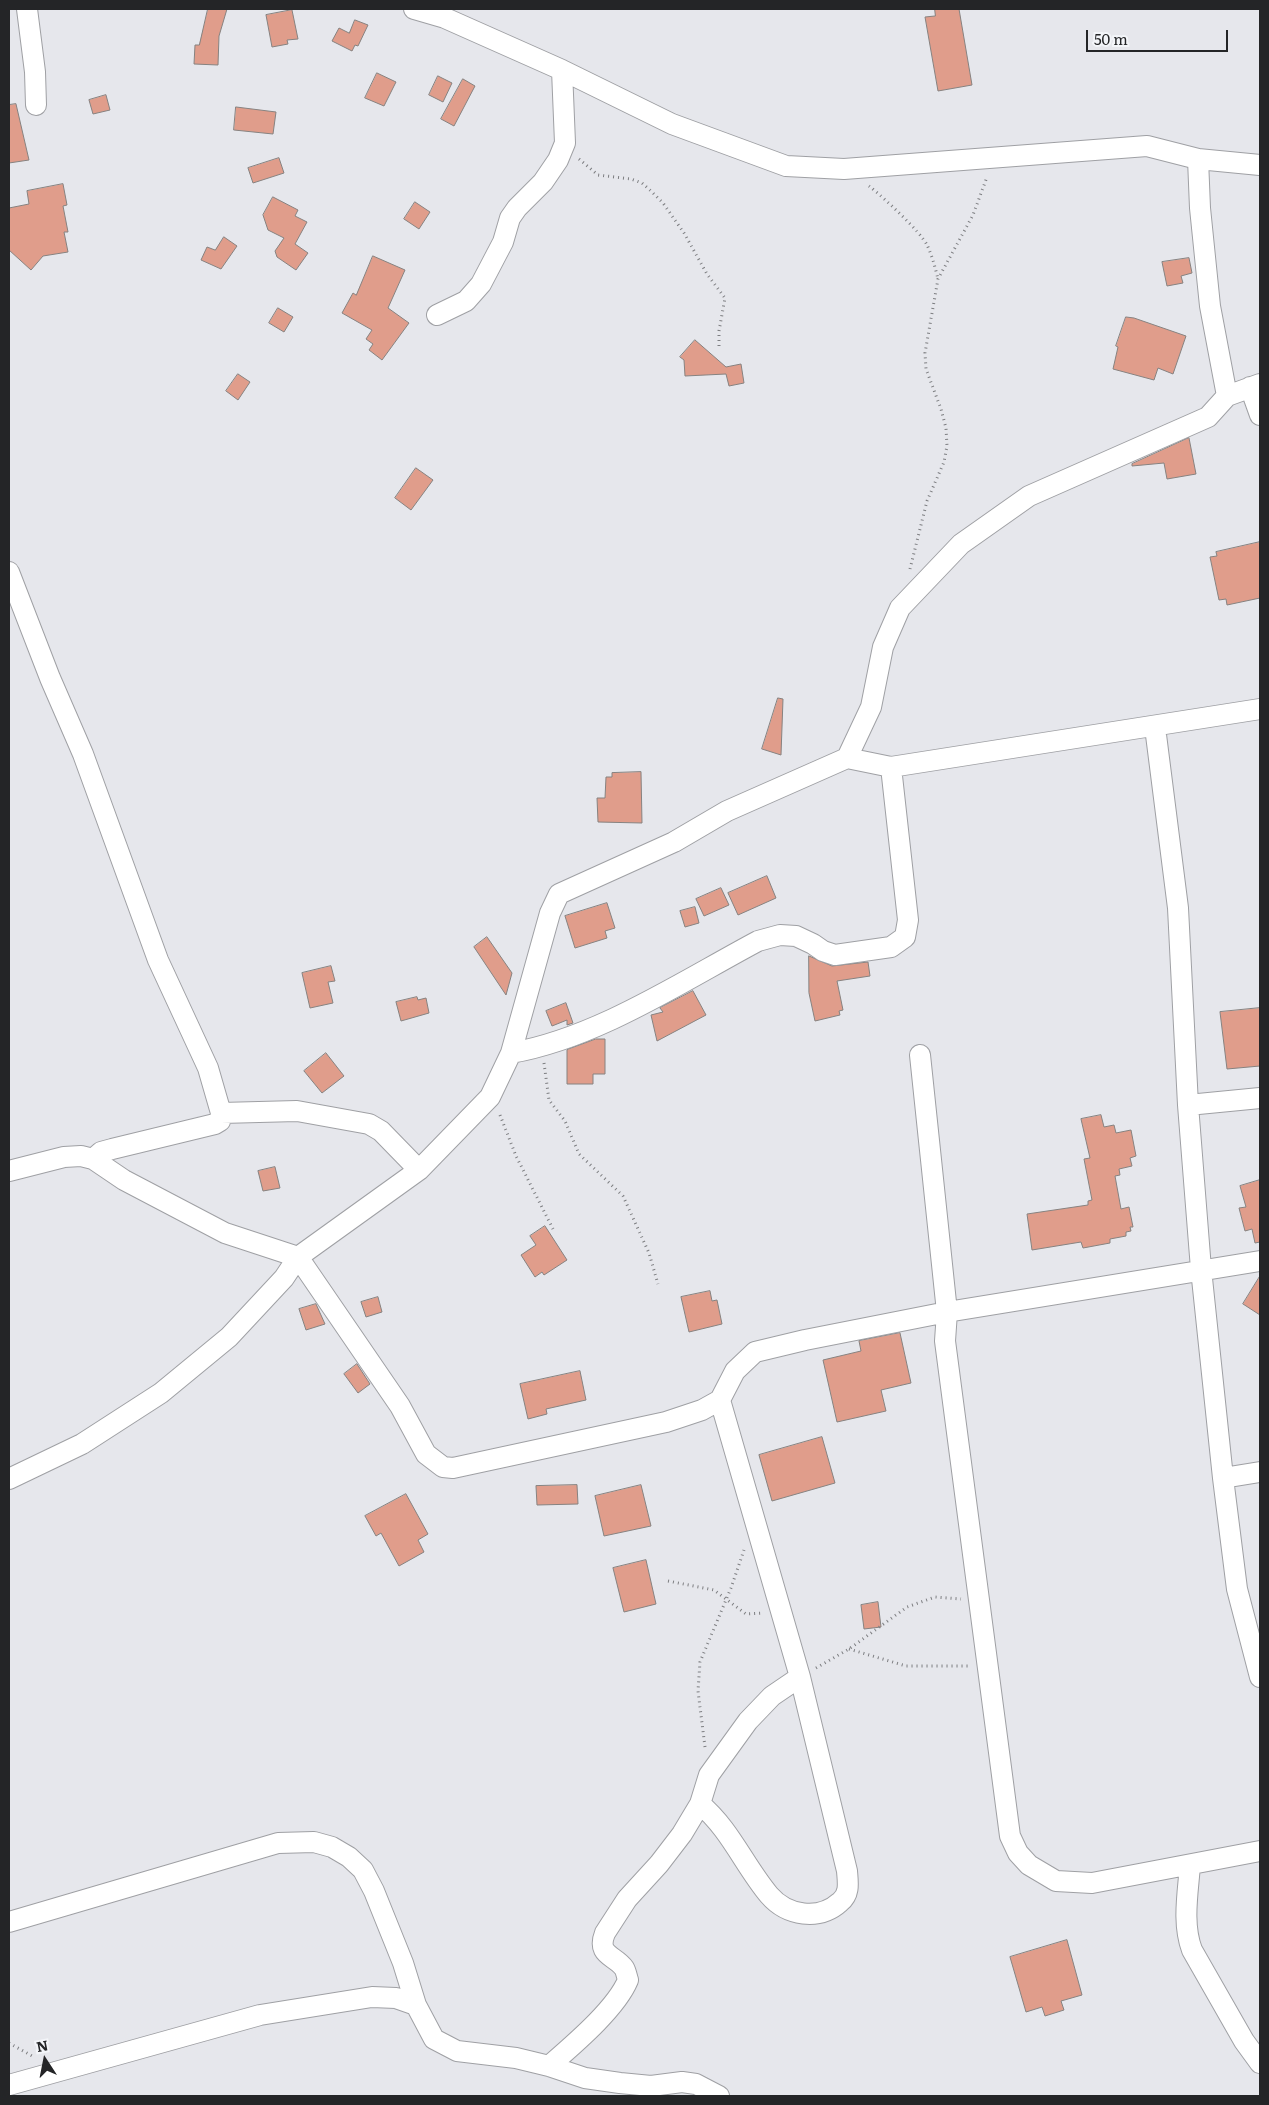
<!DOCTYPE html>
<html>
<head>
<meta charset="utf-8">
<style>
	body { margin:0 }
	#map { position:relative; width:1269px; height:2105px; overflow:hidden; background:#e6e7ec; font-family:Literata,serif }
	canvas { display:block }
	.frame { position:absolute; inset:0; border:10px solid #242527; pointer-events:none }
	.north { position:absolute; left:20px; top:2035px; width:50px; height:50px; -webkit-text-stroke:4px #f3f5f9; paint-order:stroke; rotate:349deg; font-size:14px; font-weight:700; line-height:20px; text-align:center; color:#242527 }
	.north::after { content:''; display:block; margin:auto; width:18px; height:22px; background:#242527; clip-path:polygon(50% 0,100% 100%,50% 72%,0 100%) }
	.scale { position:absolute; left:1086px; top:30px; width:142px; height:22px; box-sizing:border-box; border:2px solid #242527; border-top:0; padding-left:6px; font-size:15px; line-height:18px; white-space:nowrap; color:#242527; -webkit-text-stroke:4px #f3f5f9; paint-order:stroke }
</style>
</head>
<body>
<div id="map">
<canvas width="1269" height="2105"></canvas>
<div class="frame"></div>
<div class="north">N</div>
<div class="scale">50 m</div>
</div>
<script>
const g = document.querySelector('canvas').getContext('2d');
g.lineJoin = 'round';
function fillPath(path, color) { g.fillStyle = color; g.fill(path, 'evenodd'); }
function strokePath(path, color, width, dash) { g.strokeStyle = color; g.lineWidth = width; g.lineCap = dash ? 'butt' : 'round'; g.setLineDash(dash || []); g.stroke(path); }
const building = new Path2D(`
	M208,9H227L219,36L218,65L194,64L195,45H199Z
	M935,9H959L972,85L938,91L925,17L935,16Z
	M292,10L298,39L287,40L288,44L272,47L266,15Z
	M355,20L368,25L358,46L355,45L352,51L332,41L339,28L349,33Z
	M377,73L396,82L384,106L365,98Z
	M438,76L452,83L443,102L429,95Z
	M463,79L475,86L454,126L441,119Z
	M106,95L110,110L93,114L89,100Z
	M16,104L29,160L9,163V105Z
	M236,107L276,112L273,134L234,130Z
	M279,158L284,173L253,183L248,168Z
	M63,184L67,205L63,206L68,232H64L68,252L43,256L31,270L9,250V208L29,204L27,191Z
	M273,197L298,210L295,216L307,222L295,244L308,253L296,270L277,257L275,251L284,238L268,230L263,215Z
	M415,202L430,212L419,229L404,219Z
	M224,237L237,246L221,269L201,260L207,247L215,250Z
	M373,256L405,270L388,308L409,323L382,360L369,350L373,344L366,339L372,330L342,313L353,293L356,295Z
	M1189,258L1192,273L1181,276L1183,283L1167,286L1162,262Z
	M278,308L293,317L284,332L269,323Z
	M1126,317L1134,318L1186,336L1173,374L1158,368L1154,380L1113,369L1118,347L1116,346Z
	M695,340L726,367L741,364L744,383L729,386L726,374L685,376L684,360L680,357Z
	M238,374L250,382L238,400L226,391Z
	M1189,438L1196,474L1167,479L1164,463L1132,466V464Z
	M416,468L433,480L411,510L395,498Z
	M1260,542V598L1227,605L1226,599L1219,600L1210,557L1217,556L1216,552Z
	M778,698L783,699L781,755L762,749Z
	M641,772L642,823L598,822L597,798H605L606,777H612V773Z
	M767,876L776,898L738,915L728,893Z
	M721,888L729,905L704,916L696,899Z
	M607,903L615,928L605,931L607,938L575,948L565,916Z
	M695,907L699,923L685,927L680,911Z
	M487,937L512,973L506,995L474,947Z
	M809,956L832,966L868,962L870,976L837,981L843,1010L839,1011L840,1015L815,1021L809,993Z
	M331,966L335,981L328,982L333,1003L310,1008L302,973Z
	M693,991L706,1015L657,1041L651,1015L663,1012L660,1008Z
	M417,997L418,1000L426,998L429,1013L401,1021L396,1002Z
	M566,1003L573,1023L567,1025V1020L552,1026L546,1011Z
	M1260,1008V1066L1227,1069L1220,1012Z
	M596,1039H605V1074H593V1084H567V1050Z
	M326,1053L344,1076L322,1093L304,1071Z
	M1101,1115L1104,1127L1114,1125L1116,1133L1131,1130L1136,1156L1130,1158L1132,1166L1119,1169L1120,1175L1115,1176L1121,1209L1129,1207L1133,1227H1130L1131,1231L1126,1232V1236L1110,1239V1243L1083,1248L1081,1242L1032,1250L1027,1214L1088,1205V1201L1092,1200L1084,1159L1090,1158L1081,1119Z
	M275,1167L280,1188L263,1191L258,1171Z
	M1260,1180V1242L1255,1243L1252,1229L1245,1231L1239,1208L1246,1207L1240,1186Z
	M545,1226L567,1260L544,1275L542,1272L535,1277L521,1255L536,1245L530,1236Z
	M1260,1276V1315L1243,1304Z
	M710,1291L712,1301L717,1300L722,1324L689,1332L681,1297Z
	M378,1297L382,1312L366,1317L361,1302Z
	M316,1304L325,1324L306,1330L299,1309Z
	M900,1333L911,1383L881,1390L886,1411L837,1422L823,1360L861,1351L859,1341Z
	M357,1364L370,1384L358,1393L344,1374Z
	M580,1371L586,1400L546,1409L547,1414L528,1419L520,1384Z
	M822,1437L835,1483L772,1501L759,1455Z
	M577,1485L578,1504L537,1505L536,1486Z
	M641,1485L651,1526L604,1536L595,1496Z
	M406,1494L428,1534L418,1540L424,1552L399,1566L381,1533L376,1536L365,1516Z
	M646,1560L656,1604L624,1612L613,1568Z
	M878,1602L881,1627L864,1629L861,1605Z
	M1067,1940L1082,1995L1061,2001L1064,2010L1045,2016L1042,2007L1026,2012L1010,1957Z`);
fillPath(building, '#e09d8b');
strokePath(building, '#868280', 1);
const minor = new Path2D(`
	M27,9L35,72L36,105
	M414,9L445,18L562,70L672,124L786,166L844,169L1147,146L1198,159L1260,165
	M1198,159L1200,208L1210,306L1227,396
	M437,315L466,301L481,284L503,242L510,218L517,208L543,182L558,160L565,143L562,70
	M1250,387L1260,415
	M9,572L50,678L83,754L158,960L208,1068L221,1113L220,1121L215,1124L112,1149L101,1152L93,1159
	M1155,727L1178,908L1188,1105L1201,1269L1223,1478L1237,1589L1260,1677
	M847,758L891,767L1260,709
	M511,1053C597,1038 681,982 758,941L780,935L796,936L813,944L823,951L835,955L891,947L905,937L908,920L891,767
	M920,1055L947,1312L945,1341L1010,1836L1018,1853L1029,1865L1056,1881L1092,1883L1260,1851
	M1188,1105L1260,1098
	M221,1113L297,1111L369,1124L381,1131L419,1170
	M9,1171L64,1157L81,1156L93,1159L124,1180L225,1233L298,1257L400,1406L426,1454L443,1467L453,1468L666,1422L702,1410L720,1400L735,1371L755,1352L805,1340L947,1312L1260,1261
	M1223,1478L1260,1472
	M9,1479L82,1444L161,1393L229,1337L284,1278L298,1257L419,1170L490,1097L511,1053L550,913L559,894L674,842L727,811L847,758L871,707L883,647L900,608L961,544L1029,496L1208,417L1227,396L1260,384
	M700,1804C730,1829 744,1865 769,1895C787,1916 819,1921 840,1902C850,1894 848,1883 847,1871L800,1677L720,1400
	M1190,1865C1188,1893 1182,1923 1192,1950L1244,2041L1260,2063
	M9,1922L278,1843L314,1842L332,1847L349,1857L363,1870L374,1891L403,1963L416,2005
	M549,2066C573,2045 616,2009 628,1980C627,1977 626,1971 624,1968C615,1955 596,1956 605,1933L627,1899L659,1864L682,1834L700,1804L709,1775L748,1721L772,1696L800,1677
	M9,2085L260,2015L372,1997L396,1998L416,2005L434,2039L457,2051L516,2058L549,2066L585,2078L620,2083L651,2086L682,2082L696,2084L719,2096`);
strokePath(minor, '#9fa0a4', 22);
strokePath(new Path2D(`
	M579,159L598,175L631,179L642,183L651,191L663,203L684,233L707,274L725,298L719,331V347
	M869,186C882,196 920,231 927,245C932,255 935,267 938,279
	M910,569L927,501L944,462L947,446L946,428L941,409L926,369L925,353L938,279L973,215L987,177
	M544,1063L549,1100L565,1121L579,1154L623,1196L649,1253L658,1284
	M500,1115L516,1156L553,1229
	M668,1581L714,1590L746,1614L763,1613
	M849,1649L906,1666H970
	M816,1668L849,1649L907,1607L935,1597L961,1599
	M705,1747L698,1691L700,1662L731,1588L744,1550
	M9,2043L34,2057`), '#7d7e81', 3, [1, 4]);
strokePath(minor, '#fff', 20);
</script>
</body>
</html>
